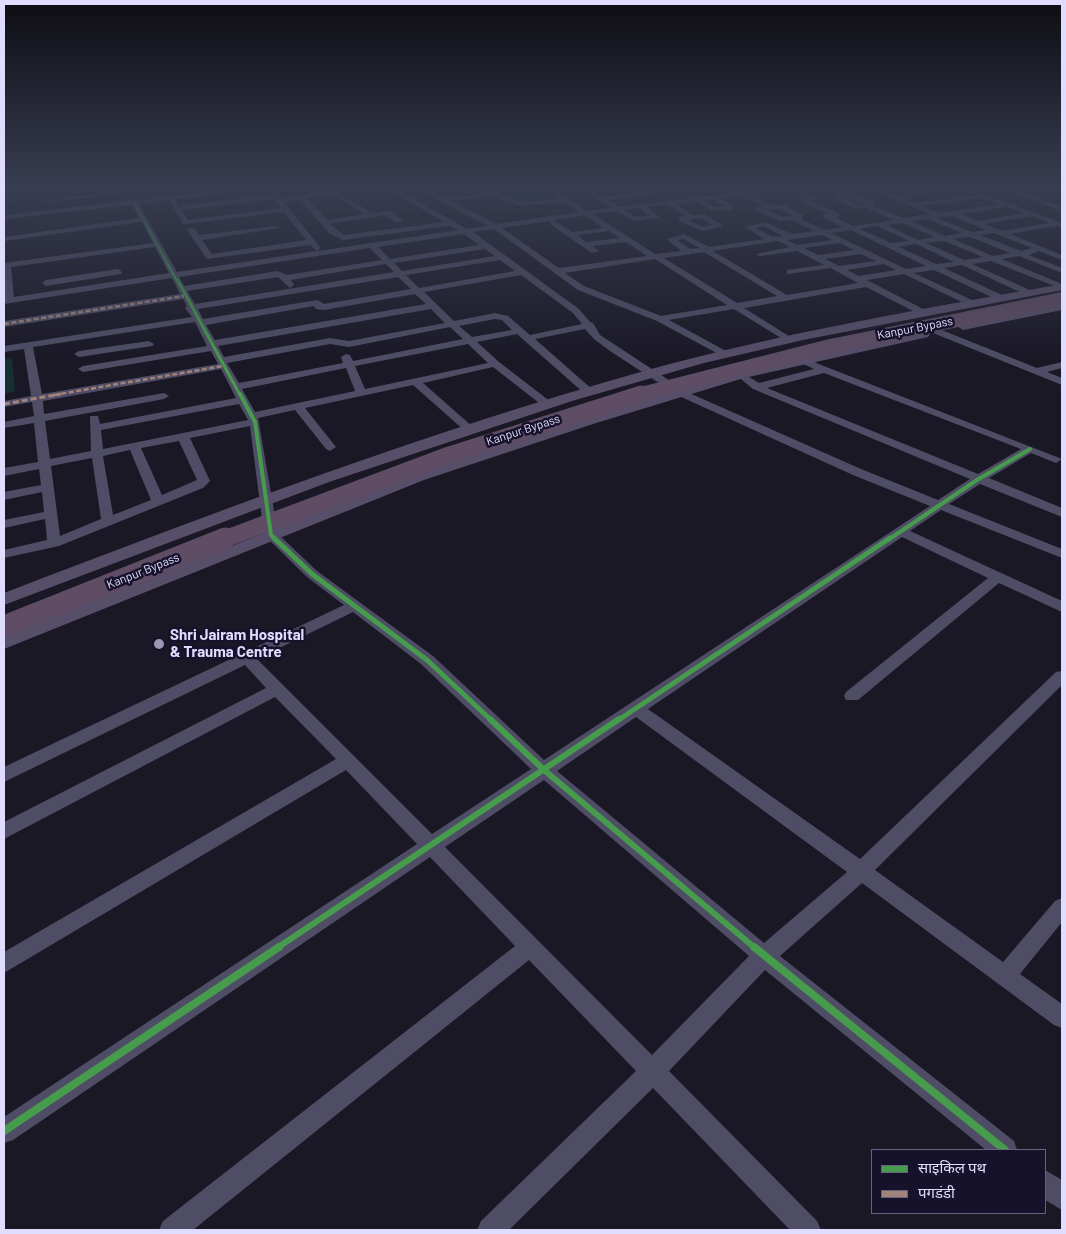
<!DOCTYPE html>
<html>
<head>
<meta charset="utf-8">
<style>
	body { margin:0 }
	#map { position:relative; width:1066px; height:1234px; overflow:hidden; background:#1a1825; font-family:Barlow,"Noto Sans Devanagari",sans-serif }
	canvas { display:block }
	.frame { position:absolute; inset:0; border:5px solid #e0dcfe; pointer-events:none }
	.legend { position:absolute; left:871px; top:1149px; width:175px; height:65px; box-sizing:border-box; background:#16122b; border:1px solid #67637f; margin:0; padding:6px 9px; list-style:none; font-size:15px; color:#e0dcfe }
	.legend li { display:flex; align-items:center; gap:10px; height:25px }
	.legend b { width:25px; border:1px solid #67637f }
</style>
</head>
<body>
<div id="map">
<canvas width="1066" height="1234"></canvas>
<div class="frame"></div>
<ul class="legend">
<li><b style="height:6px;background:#469c4c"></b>साइकिल पथ</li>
<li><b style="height:6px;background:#a18479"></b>पगडंडी</li>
</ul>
</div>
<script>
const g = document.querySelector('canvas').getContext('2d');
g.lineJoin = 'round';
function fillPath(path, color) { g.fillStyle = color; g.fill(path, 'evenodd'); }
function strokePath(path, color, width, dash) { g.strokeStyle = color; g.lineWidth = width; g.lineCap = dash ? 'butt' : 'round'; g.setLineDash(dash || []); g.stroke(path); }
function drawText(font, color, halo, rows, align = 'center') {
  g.font = font + ' Barlow,sans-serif'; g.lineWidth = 5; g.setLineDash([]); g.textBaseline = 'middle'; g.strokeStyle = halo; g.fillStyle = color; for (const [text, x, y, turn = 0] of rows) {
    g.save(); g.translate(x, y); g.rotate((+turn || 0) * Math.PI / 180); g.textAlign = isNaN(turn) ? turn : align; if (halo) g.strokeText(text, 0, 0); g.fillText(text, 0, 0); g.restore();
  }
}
fillPath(new Path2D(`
	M522,189H540L558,198L521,202L502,192Z
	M12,358L15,391L4,394V359Z`), '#163032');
fillPath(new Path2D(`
	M20,189H35L4,207V198Z`), '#11274c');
fillPath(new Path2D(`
	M4,189H12L4,194Z
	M136,189H155L46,203L42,201Z
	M233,189H252L175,199L179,206L271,195L269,192L272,190L281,199L333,189L372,213L392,211L403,221L396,223L384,215L330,224L344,235L444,222L388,189H396L467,229L488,226L441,202L420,189C431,189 436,196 446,198C456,200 497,189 513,189L498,193L521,202L559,199L546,189H553L587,211L611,208L583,189H590L603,197L668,189H686L609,200L619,207L759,189H777L750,194L771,205H786L803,215L801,219L824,230L843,227L823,218V214H827L800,200L804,198L810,200V198L791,189H799L817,197V199L811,201L839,213V217H835L853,226L894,220L866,208L855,209L835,199V197L839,195L827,189H836L875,202L874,206L903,218L930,214L870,189C878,189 884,194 892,194C909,196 932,188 951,189L900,197L915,203L974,195L962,189H971L1062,223V227L1057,226L1010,234L1062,255V260L1039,251L1029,255L1062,268V273L1019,256L1002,259L1062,284V289L991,261L972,264L1032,291V295H1026L962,265L944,268L1004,296V300H998L934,270L914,273L974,301V305H968L904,274L867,280L927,311V315H921L866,287L744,308L792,338L794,340L789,343L734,309L669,320L728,352L729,354L724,357L657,321L578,290L494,229L473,232L579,309L590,322L593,323L600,335L687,392L861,469L938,500L970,479L753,389L736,375L741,372L759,383L814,369L797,361L806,359L1062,459L1056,463L1031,453L989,478L1062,508V517L980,484L949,504L1062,549V558L941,510L910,531L1062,601V612L999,583L858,700H846L844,696L846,692L988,578L902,537L648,709L860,859L1056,672L1062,671V685L875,870L1003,962L1055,901L1062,898V922L1020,974L1062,1004V1028L1054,1025L862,883L780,956L1014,1141L1017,1150H986L765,970L669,1071L817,1221L821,1230H790L653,1088L509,1230H477L481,1221L636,1071L529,960L193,1230H159L163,1221L515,946L430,857L13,1140L4,1143V1117L417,844L346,770L4,973V952L336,759L275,697L4,839V822L266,688L245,665L4,782V767L344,605L307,577L264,535L250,426L190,438L210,481L203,488L59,546L4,558V550L47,540L45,519L4,528V520L44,512L42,492L4,500V492L41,485L39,469L4,476V468L38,462L34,423L4,428V422L34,416L32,402L4,407V401L31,396L24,349L4,352V346L192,317L185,308L187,306L183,299L4,327V321L180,294L172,278L4,304V263L153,243L142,222L4,241V237L139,218L132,205L4,219V215ZM332,194L364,214L327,220L307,198ZM489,195L520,206L565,202L579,212L496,224L452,201ZM741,195L763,206L756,207V211L779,221L792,220L814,231L792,234L765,222L745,227L764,239L709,247L684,234L667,239L681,251L655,254L593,214L617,211L634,221L660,218L648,207L668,205L685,216L679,217V221L702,231L724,226L704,214L692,215L676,204L695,201L713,211L732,210L735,206L720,198ZM846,197L864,204L859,205L843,198ZM980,198L999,204L939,213L922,206ZM274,199L281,208L188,220L182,210ZM712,199L724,206L714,207L703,200ZM169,200L183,224H186L284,212L306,240L212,254L202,240L279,228L275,226L199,235L194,228H188L187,230L207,259L310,245L317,251L177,272L139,204ZM300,200L329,233L343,240L450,226L458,230L318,251L320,247L284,202ZM1007,207L1024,213L978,221L961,214ZM640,208L649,216L635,217L625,210ZM782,209L792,216L783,217L767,210ZM585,215L603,228L572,232L554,220ZM951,216L986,230L972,232L937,218ZM1032,216L1049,223L1002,231L985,224ZM700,218L712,225L703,227L689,220ZM928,219L962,233L945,236L911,221ZM550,221V224L592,253L599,251L592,246L626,242L647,256L559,268L502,228ZM902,223L935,237L918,240L887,225ZM764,226L783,236L773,237L756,228ZM877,226L909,241L891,243L860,229ZM851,230L926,266L906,269L831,233ZM609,231L620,238L586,242L578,235ZM994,233L1032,248L1021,251L980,235ZM464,234L479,245L390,259L378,247ZM822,235L832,240L797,245L787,240ZM970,237L1010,253L993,256L953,239ZM683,239L700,248L690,249L677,240ZM778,241L790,247L756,254L760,256L797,251L824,265L787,270V274L831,268L858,283L787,295L713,251ZM944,241L983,257L964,260L926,243ZM840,243L854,250L818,255L804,248ZM916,244L954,262L936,264L899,247ZM155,247L169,273L14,297L11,267ZM370,248L382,260L287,275L278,271L184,286L179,277ZM485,249L495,256L402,271L394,263ZM704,252L777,296L737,303L664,258ZM861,254L876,261L839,266L825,259ZM655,259L727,305L661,316L584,286L565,273ZM500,260L515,271L419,288L406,275ZM386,264L394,272L195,304L187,291L278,277L290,288L294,285L291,280ZM884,264L896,270L859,276L847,270ZM521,275L573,313L582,324L530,335L508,316L495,313L454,321L424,292ZM398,277L411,289L324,304L317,300L203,319L198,309ZM415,294L426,304L215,340L206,325L314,306L316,309L324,310ZM431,309L445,323L349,341L330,338L224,357L218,346ZM495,319L502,320L512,330L472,337L459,326ZM195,322L207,346L83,366L78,369L83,372L211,351L218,364L42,394L33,347ZM450,327L463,339L353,361L350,355L346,354L341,357L343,363L239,383L227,363L330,344L349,347ZM585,329L594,339L610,351L679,396L853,475L930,506L544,760L433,656L317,571L278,534L258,418L295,410L326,449L330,451L336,447L305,408L413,385L465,431H473V427L423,383L493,367L543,406H551V402L499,362L477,342L517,334L585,394H593V390L535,339ZM468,344L488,363L365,389L355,366ZM346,368L355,391L255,412L242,389ZM221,369L236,398L100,424L98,416H90L91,451L50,459L45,421L164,399L169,396L164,393L44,414L43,401ZM824,373L1021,449L978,474L767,388ZM239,404L248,420L103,449L101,430ZM179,441L197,480L162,495L141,448ZM130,450L151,500L113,515L103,456ZM92,458L101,519L60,536L51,466ZM353,612L421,664L531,769L432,834L257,659ZM636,717L847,872L764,943L557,771ZM544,780L749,956L652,1055L445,847Z
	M1004,189H1013L1062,207V211Z
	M118,269L122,272L121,274L46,286L42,283L46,280Z
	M933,329H939L1037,368L1062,362V368L1047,372L1062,378V385L933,333Z
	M149,341L154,344L152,346L79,357L74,354L79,351Z
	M1045,1170L1062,1180V1210L1045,1200Z`), '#4e4d65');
fillPath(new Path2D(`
	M1062,284V290L803,340L704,363L572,401L329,482L4,605V593C215,512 426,432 644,371C781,333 922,309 1062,284Z
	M1062,304V310L963,330L957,326L963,322Z
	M924,330L928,331L930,334L928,337L744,378L593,424L424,480L4,649V636L414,474L583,418L736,372Z`), '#574e69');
strokePath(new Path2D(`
	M637,395L830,346L1062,299`), '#5e4d64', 14);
strokePath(new Path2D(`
	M222,540L449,455L641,394`), '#5e4d64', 17);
strokePath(new Path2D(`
	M4,626L225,538`), '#5e4d64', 21);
strokePath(new Path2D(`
	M4,324L184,296
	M54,395L223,366`), '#a18479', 2.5, [5, 2.5]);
strokePath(new Path2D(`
	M4,404L61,394`), '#a18479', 3, [6, 3]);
strokePath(new Path2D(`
	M134,202L177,281`), '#469c4c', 2.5);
strokePath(new Path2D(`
	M177,279L240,395`), '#469c4c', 3);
strokePath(new Path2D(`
	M240,394L255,422L271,535L276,540
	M888,540L977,480L1030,449`), '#469c4c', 4);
strokePath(new Path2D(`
	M274,538L312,574L427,660L492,721
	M617,721L890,538`), '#469c4c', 5);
strokePath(new Path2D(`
	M490,719L544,770L755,948
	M277,948L619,719`), '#469c4c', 6);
strokePath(new Path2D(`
	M754,947L1005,1150
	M4,1131L279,947`), '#469c4c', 8);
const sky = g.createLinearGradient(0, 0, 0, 362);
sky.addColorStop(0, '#0e0d14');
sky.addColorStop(0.52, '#383d51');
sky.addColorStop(1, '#383d5100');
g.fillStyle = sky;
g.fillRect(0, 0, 1066, 362);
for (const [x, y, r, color] of [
	[159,644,6,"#9b97b2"]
]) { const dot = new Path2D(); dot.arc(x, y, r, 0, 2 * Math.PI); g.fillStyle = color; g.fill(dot); strokePath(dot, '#16122b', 2); }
drawText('12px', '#e0dcfe', '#16122b', [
	["Kanpur Bypass",915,328,-11],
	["Kanpur Bypass",523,430,-18],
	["Kanpur Bypass",143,571,-22]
]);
drawText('bold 15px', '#e0dcfe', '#16122b', [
	["Shri Jairam Hospital",170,635],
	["& Trauma Centre",170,652]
], 'left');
</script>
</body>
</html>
